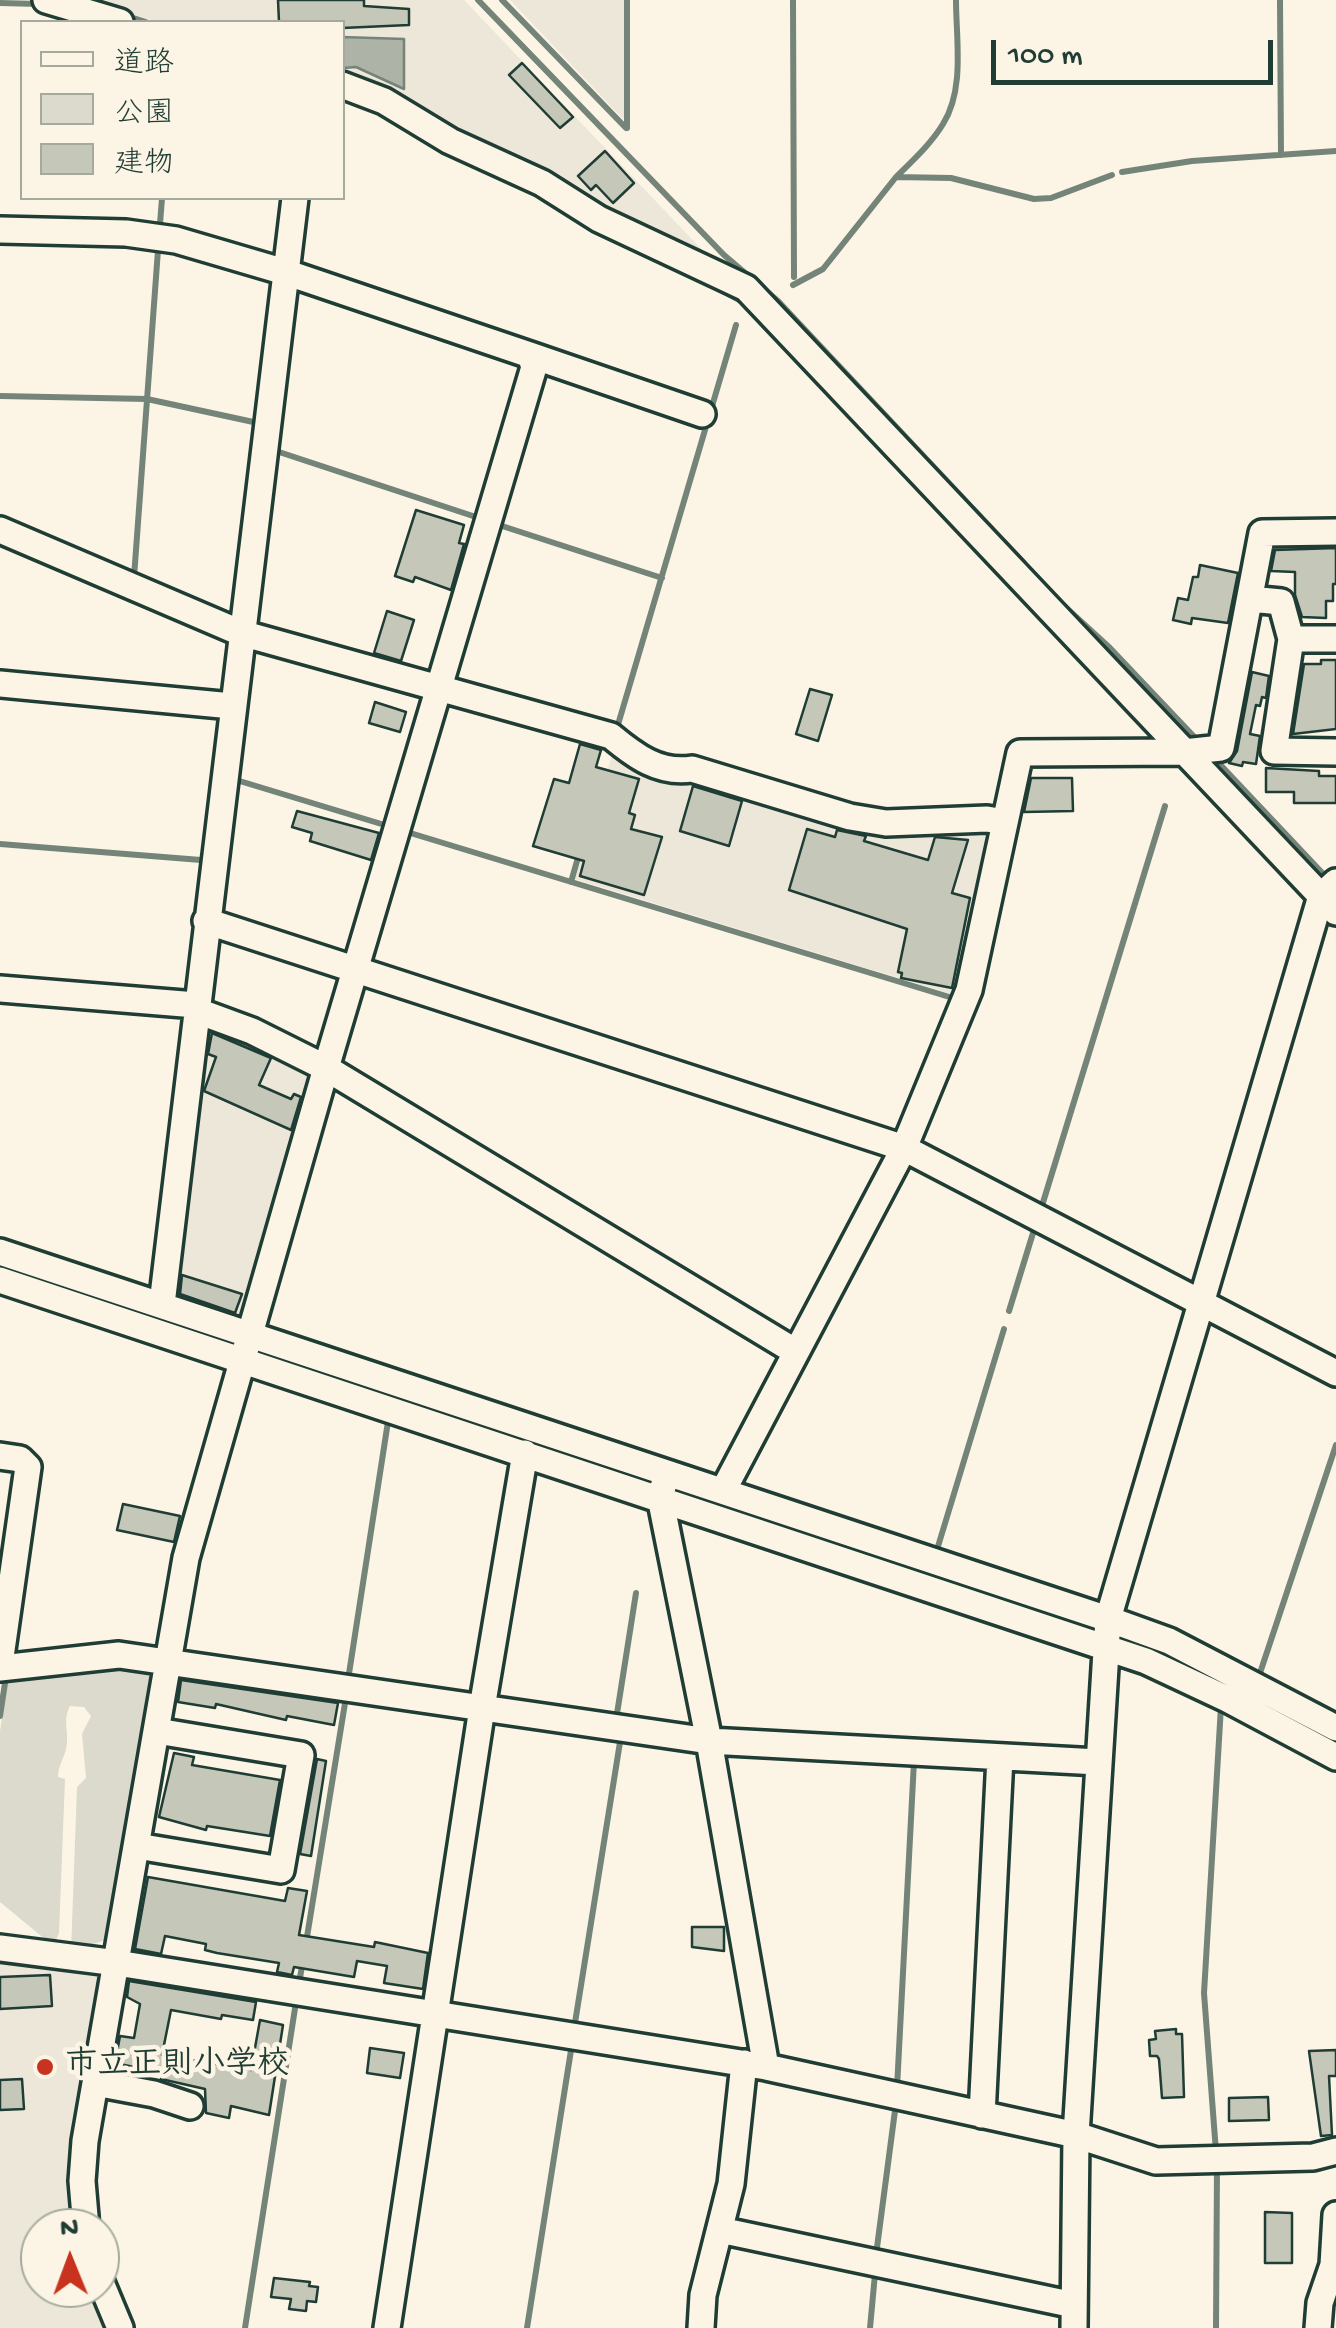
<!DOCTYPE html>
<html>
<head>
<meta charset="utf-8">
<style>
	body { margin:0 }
	#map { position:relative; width:1336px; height:2328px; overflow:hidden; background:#fcf5e5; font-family:"Gochi Hand","Klee One",sans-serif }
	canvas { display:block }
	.legend { position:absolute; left:20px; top:20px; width:325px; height:180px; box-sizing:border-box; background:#fcf5e5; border:2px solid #a4ab9e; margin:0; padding:12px 18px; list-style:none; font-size:30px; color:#1f3d34 }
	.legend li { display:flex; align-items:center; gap:20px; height:50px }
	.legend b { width:50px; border:2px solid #a4ab9e }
	.north { position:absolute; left:20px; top:2208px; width:100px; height:100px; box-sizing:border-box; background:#fcf5e5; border:2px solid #a4ab9e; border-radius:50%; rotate:359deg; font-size:28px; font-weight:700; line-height:40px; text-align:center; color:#1f3d34 }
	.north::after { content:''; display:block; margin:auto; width:35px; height:45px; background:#c8321e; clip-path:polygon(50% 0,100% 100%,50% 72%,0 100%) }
	.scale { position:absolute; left:991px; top:40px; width:282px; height:45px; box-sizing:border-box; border:5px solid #1f3d34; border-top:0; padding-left:12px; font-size:30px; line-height:35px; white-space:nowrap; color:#1f3d34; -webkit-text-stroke:8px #fcf5e5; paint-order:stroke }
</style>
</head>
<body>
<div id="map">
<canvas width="1336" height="2328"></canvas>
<ul class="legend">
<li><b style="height:12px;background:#fcf5e5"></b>道路</li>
<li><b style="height:28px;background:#dcdacc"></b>公園</li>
<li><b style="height:28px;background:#c5c7b9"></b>建物</li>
</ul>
<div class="north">N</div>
<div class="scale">100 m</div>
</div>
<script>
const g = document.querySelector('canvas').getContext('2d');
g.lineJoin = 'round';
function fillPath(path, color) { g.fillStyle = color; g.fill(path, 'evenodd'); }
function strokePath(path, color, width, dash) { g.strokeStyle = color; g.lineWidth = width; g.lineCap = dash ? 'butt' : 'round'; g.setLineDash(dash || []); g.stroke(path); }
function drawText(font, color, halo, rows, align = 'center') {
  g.font = font + ' "Gochi Hand","Klee One",sans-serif'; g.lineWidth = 9; g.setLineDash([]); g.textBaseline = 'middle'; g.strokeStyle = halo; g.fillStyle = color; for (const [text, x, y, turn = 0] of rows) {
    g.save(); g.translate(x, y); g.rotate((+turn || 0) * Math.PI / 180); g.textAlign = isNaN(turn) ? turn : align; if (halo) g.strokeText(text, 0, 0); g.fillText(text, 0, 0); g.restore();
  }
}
fillPath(new Path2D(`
	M90,0H464L708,256L608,208L559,176L457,130L390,90L343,71L342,22H157Z
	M510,0H624L625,121Z
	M612,755L678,777L993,831L958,996L575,879Z
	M205,1019L316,1075L243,1323L172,1301Z
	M0,1958L98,1968L104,1979L79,2228H40V2288H95L114,2328H0Z`), '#ece7d8');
fillPath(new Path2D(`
	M118,1665L154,1670L109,1939L71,1951L77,1787L86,1778L82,1734L91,1716L84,1707L70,1706C63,1720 68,1727 67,1742C67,1754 58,1764 58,1777L65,1779L59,1933L56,1940H46L0,1902V1731L7,1683L10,1676Z`), '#dcdacc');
const water = new Path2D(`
	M342,37L404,39V89L356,67L343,68Z`);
fillPath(water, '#aeb3a7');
strokePath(water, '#758479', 2.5);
strokePath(new Path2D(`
	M478,0L724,255L778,301L1023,562
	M502,0L626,128
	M627,0V128
	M793,0L794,277
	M1280,0L1281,155
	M0,3L39,4
	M124,15L146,22
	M1122,172L1192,161L1336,151
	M896,177C912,161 931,144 943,124C965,89 956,39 956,0
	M160,224L162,198
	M793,285L823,269L896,177L951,178L1034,199L1051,198L1112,175
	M714,286L743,302
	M0,396L147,399L258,423
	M273,450L479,518
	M499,525L662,578
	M134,577L158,250
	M1051,594L1110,648L1201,744
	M617,728L736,325
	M1213,757L1328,879
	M233,779L388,826
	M407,832L956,999
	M0,844L201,860
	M571,882L579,854
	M1041,1209L1165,806
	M1009,1311L1033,1233
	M253,1351L636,1476
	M936,1553L1004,1329
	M1065,1618L1101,1630
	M1146,1645L1192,1669
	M1258,1679L1336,1445
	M348,1680L389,1415
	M0,1716L5,1683L10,1674
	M616,1720L636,1593
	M306,1943L346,1697
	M299,1984L303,1960
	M574,2029L621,1736
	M897,2088L914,1761
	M1216,2152L1204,1993L1221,1706
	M876,2255L896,2103
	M245,2328L296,2002
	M527,2328L572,2044
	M870,2328L875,2274
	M1216,2328L1217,2167`), '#758479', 6);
const building = new Path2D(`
	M278,0H364V6L409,9V25L342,28V22H279Z
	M522,63L573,117L560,128L509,75Z
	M605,151L634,183L613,203L596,185L591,190L578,176Z
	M416,510L464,525L459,543L464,544L451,590L415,577L413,582L395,576Z
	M1336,548V584H1333V601H1326V618L1302,617L1295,595V572L1271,571L1275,550Z
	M1200,565L1238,573L1228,623L1192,618L1191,624L1173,620L1178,598L1188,600L1193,577H1198Z
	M387,611L414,620L401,661L374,653Z
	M1321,660H1336V729L1293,734L1304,664H1321Z
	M1252,672L1269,676L1266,698L1262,697L1260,706L1256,705L1250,734L1260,736L1256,764L1243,762L1242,766L1229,763L1237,751Z
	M810,689L832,695L818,741L796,734Z
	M375,702L406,712L400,732L369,723Z
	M580,744L601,750L596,767L639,779L629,813L635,815L631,829L662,837L644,895L580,876L584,861L533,846L554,779L569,783Z
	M1266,768L1319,771V776H1336V803H1294V792H1266Z
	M1031,778H1072L1073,811L1024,812Z
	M693,786L742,801L729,846L680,831Z
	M297,811L379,833L371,860L310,841L312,833L292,827Z
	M807,829L835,837L837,830L866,836L864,841L928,860L935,837L968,840L952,893L970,898L952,988L901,978L902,973L898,972L907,929L789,890Z
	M212,1033L271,1058L259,1085L291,1099L294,1094L301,1097L291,1130L204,1091L216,1057L208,1054Z
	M182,1275L242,1294L235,1313L180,1294Z
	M123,1504L180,1516L174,1542L117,1530Z
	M181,1680L338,1703L334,1725L287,1716L286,1720L216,1704L215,1708L178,1702Z
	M174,1753L194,1757L192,1765L280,1780L270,1836L207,1826L206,1830L159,1817Z
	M317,1759L326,1761L311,1856L300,1854Z
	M148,1877L285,1901L288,1888L307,1891L299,1935L374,1947L375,1942L428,1953L423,1989L384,1983L387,1966L357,1961L354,1977L294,1967L292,1975L277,1972L279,1963L217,1953L205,1950L206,1944L165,1936L161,1954L135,1949Z
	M692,1927H724V1951L692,1947Z
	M50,1975L52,2006L0,2009V1977Z
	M129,1981L256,2002L253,2020L222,2015L221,2019L171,2010L162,2055L251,2070L260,2020L283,2025L269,2115L231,2106L229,2118L206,2113L205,2089L161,2079L162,2073L115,2063L120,2036L134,2038L140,2004L127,1997Z
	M1176,2029V2034H1182L1184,2097L1162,2098L1159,2059L1157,2056H1150L1149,2040L1156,2039L1155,2031Z
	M370,2048L404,2053L400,2078L367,2073Z
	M1336,2050V2076H1329L1332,2135L1321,2136L1309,2051Z
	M22,2079L24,2109L0,2110V2080Z
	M1268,2097L1269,2120L1229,2121V2098Z
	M1265,2212L1292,2213V2263H1265Z
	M274,2278L310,2282L309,2286L318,2287L316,2302L307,2301L306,2311L289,2309L291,2299L271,2297Z`);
fillPath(building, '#c5c7b9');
strokePath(building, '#1f3d34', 2.5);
const minor = new Path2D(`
	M46,0L120,22
	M342,85L384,101L450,141L542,183L599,219L746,288L1336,912
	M0,230L126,233L176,240L285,272L530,355L534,367L326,1068L186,1558L85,2141L82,2181L86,2228
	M530,355L702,414
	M0,530L241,633L611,736C635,756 659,774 692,769L850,817L886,823L987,819L1004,822
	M1250,599L1281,602L1291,639L1274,751L1336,752
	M1291,639H1336
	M0,684L232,706
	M206,921L904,1148L1336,1373
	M0,989L196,1005
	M195,1010L252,1031L326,1068L796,1352
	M0,1252L1108,1619L1169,1641L1336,1728
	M0,1280L1146,1661L1227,1699L1336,1757
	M162,1304L295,198
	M0,1456L20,1459L28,1467L0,1664
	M663,1487L660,1497L709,1741L766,2067
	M724,1489L904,1148L969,990L1020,753L1184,752L1221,748L1262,533L1336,532
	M0,1668L119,1655L709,1741L1098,1762
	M137,1846L281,1870L301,1755L157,1731
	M0,1948L117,1963L766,2067L1076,2135L1156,2161L1313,2157L1336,2151
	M95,2083L154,2094L190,2106
	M982,2115L1000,1757
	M720,2230L1074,2305
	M100,2280L120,2328
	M387,2328L482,1708L525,1453
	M701,2328L703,2295L731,2184L744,2063
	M1074,2328L1076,2135L1108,1619L1321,896L1336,882
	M1318,2328L1320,2303L1333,2265L1336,2215`);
strokePath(minor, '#1f3d34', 32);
strokePath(minor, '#fcf5e5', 25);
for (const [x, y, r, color] of [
	[45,2067,10,"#c8321e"]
]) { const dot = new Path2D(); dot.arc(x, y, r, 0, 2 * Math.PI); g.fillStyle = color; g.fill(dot); strokePath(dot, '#fcf5e5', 4); }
drawText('bold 32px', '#1f3d34', '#fcf5e5', [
	["市立正則小学校",65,2067]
], 'left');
</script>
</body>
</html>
